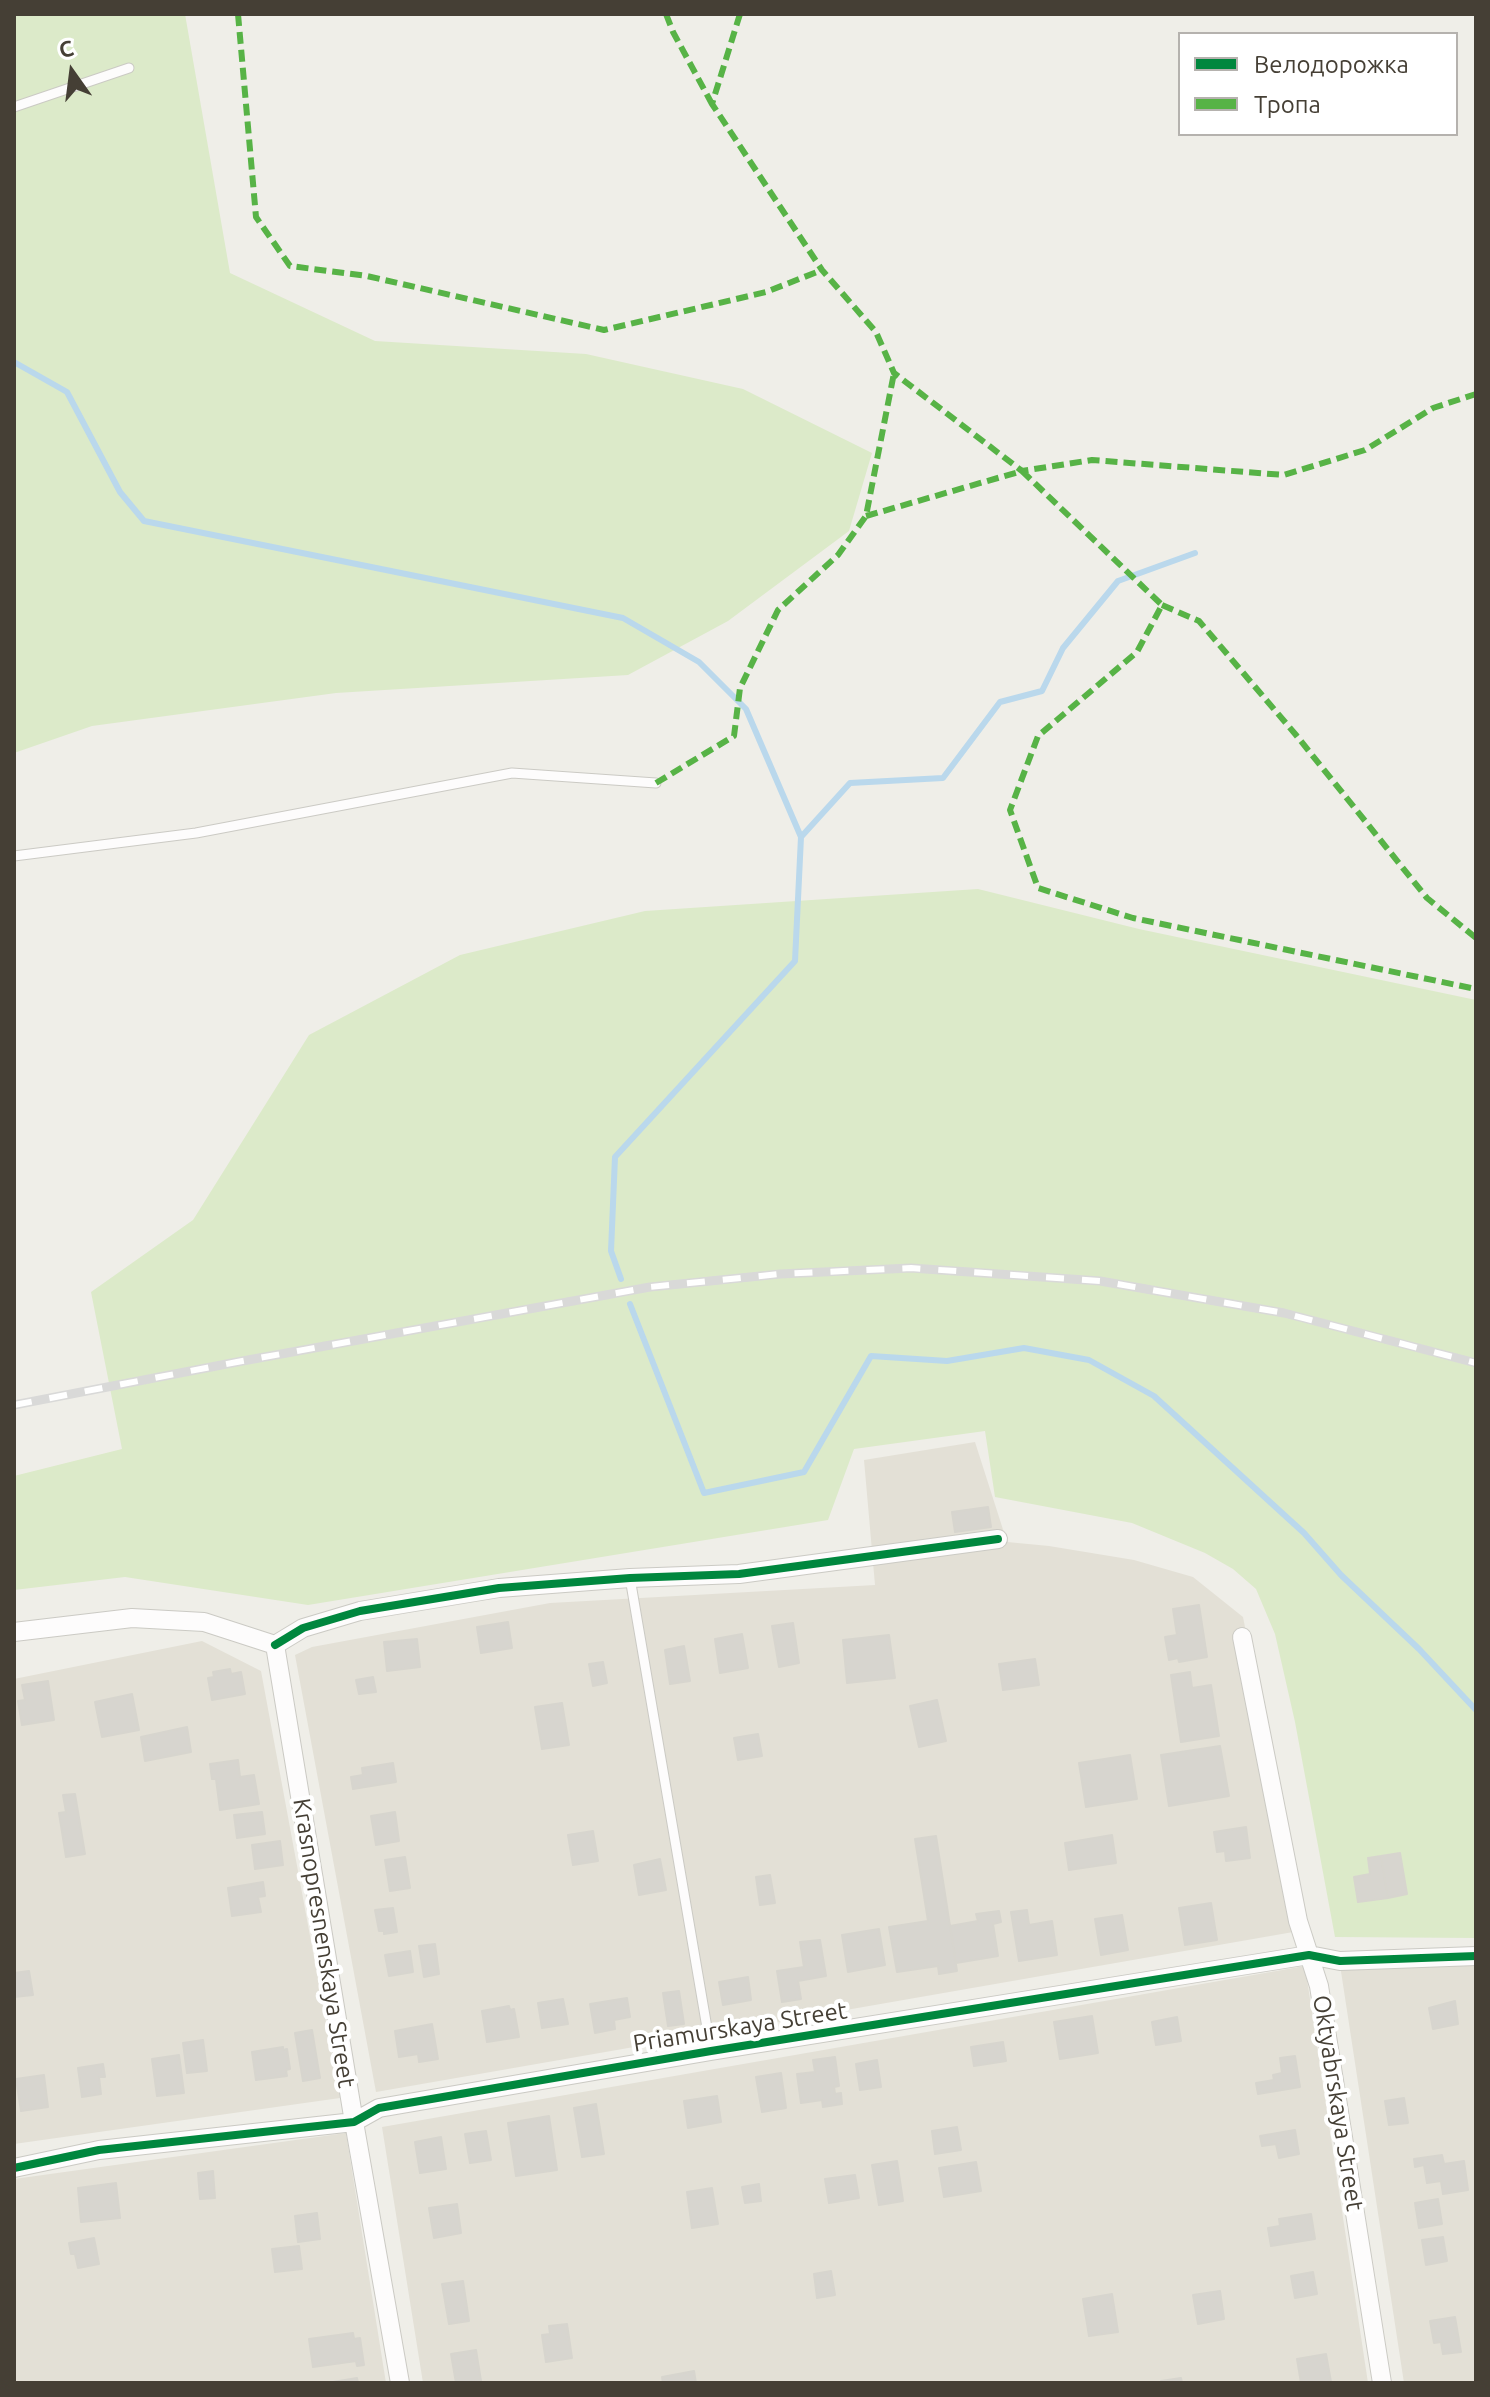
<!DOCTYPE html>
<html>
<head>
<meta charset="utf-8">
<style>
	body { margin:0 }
	#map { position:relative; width:1490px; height:2397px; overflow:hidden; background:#efeee8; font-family:Ubuntu,sans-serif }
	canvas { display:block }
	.frame { position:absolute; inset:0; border:16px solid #453f35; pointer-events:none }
	.legend { position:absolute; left:1178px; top:32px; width:280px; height:104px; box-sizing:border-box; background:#fff; border:2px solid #b5b2ae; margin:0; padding:10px 14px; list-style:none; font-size:24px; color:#453f35 }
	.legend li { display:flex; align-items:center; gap:16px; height:40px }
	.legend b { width:40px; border:2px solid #b5b2ae }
	.north { position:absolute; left:32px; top:32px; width:80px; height:80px; -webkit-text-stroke:6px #fff; paint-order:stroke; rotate:346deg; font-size:22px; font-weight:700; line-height:32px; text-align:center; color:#453f35 }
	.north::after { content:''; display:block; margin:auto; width:28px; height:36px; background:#453f35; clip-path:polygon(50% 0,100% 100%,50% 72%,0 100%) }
</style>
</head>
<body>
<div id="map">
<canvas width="1490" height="2397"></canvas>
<div class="frame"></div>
<ul class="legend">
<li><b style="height:10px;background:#00873e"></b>Велодорожка</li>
<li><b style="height:10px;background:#57b346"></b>Тропа</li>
</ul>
<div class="north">С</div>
</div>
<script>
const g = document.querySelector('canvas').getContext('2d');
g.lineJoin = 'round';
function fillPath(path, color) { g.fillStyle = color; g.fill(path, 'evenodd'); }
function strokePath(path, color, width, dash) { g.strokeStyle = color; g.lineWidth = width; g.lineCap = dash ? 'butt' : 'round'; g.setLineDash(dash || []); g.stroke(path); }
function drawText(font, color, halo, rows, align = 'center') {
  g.font = font + ' Ubuntu,sans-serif'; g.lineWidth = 8; g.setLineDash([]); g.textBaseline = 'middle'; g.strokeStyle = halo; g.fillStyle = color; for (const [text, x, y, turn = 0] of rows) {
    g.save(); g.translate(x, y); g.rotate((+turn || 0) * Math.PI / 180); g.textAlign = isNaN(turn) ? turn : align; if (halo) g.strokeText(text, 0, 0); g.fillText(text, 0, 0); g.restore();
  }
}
fillPath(new Path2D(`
	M975,1442L1007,1542L1049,1546L1134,1560L1193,1577L1243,1617L1266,1733L1299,1931L376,2092L295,1655L312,1647L550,1603L875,1585L864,1460Z
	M202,1641L261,1671L340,2098L14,2144V1679Z
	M1476,1963V2383H1404L1340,1965Z
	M1305,1966L1368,2383H423L382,2127Z
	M346,2133L386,2383H14V2179Z`), '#e3e0d6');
fillPath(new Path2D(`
	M14,14H185L230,273L375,341L586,354L743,389L872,453L849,531L728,621L628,675L336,693L92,726L14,753Z
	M978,889L1139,929L1476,1000V1938L1335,1937L1295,1722L1275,1634L1256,1589L1233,1569L1205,1553L1132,1523L995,1497L985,1431L854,1449L828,1520L308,1605L125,1577L14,1590V1476L122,1449L91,1292L193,1220L309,1035L460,955L645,911Z`), '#dceac9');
strokePath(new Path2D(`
	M14,362L67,392L120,492L144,521L623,618L699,662L746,709L801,837L795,961L615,1157L611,1251L621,1279
	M801,837L850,783L943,778L1000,702L1042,691L1063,648L1118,581L1195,553
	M630,1304L704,1493L804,1472L871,1356L947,1361L1024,1348L1089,1360L1154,1396L1304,1533L1341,1575L1419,1649L1476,1710`), '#bad8ec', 6);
const building = new Path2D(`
	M988,1507L991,1527L955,1532L952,1512Z
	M1199,1605L1207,1657L1179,1662L1178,1658L1169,1660L1165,1637L1177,1635L1173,1609Z
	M508,1622L512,1648L481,1653L477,1627Z
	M793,1623L799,1663L779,1667L772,1626Z
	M742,1634L748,1668L720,1673L715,1639Z
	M889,1635L895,1678L847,1683L843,1640Z
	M417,1639L420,1667L387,1671L384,1642Z
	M684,1646L690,1681L670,1684L665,1650Z
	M1035,1659L1039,1685L1003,1690L999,1664Z
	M603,1662L607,1683L593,1686L589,1664Z
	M230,1669L231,1674L241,1672L245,1694L212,1700L208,1678L214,1677L213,1672Z
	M1190,1672L1192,1688L1211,1685L1219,1736L1181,1742L1171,1675Z
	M373,1677L376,1692L359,1694L356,1680Z
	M48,1681L54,1720L22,1725L18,1701L25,1700L22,1685Z
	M132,1694L139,1730L102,1737L95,1702Z
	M937,1700L946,1741L919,1747L910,1706Z
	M562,1703L569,1745L542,1749L535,1707Z
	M187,1727L191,1752L145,1761L141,1737Z
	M758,1734L762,1756L738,1760L734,1738Z
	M1220,1746L1229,1796L1169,1806L1161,1755Z
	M1130,1755L1137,1799L1086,1807L1079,1763Z
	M238,1760L240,1777L254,1775L259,1804L220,1810L216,1779H212L210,1764Z
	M393,1763L396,1782L353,1789L351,1777L363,1775L362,1768Z
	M75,1794L85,1854L66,1857L59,1813L66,1812L63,1795Z
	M262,1812L265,1834L237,1838L234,1815Z
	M395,1812L399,1841L376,1845L371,1816Z
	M1246,1827L1250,1858L1226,1861L1225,1851L1217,1852L1214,1832Z
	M593,1831L598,1861L573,1865L568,1835Z
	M1112,1835L1116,1863L1069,1870L1065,1843Z
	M936,1836L957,1971L939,1974L938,1966L897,1972L889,1927L928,1921L915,1839Z
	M280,1841L283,1865L255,1869L252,1845Z
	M1400,1853L1407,1894L1388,1898L1381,1856Z
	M1381,1856L1388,1898L1358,1902L1354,1877L1370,1874L1368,1858Z
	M405,1857L410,1888L390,1891L385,1860Z
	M660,1859L666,1890L639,1895L634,1865Z
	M770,1875L775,1903L760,1905L756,1877Z
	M263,1882L265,1896L258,1897L261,1912L232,1916L228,1888Z
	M1211,1903L1217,1940L1185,1945L1179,1908Z
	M393,1908L397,1932L384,1934V1931H379L375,1910Z
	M1027,1910L1029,1925L1052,1921L1057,1955L1019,1961L1011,1912Z
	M999,1911L1001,1922L993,1924L998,1956L956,1963L950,1926L978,1921L976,1914Z
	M1122,1915L1128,1950L1101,1955L1095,1919Z
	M879,1929L885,1965L848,1972L842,1935Z
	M820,1940L826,1976L798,1981L801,1999L782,2002L777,1971L804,1967L800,1942Z
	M435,1944L439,1974L424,1977L419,1946Z
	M410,1951L413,1972L389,1976L385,1955Z
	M29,1971L33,1995L14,1997V1973Z
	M748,1977L751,2000L723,2005L719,1982Z
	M679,1991L684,2024L668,2026L663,1993Z
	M627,1998L630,2017L614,2020L615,2029L595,2033L590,2004Z
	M563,1999L568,2024L542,2028L538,2003Z
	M1455,2001L1458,2024L1433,2029L1429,2008Z
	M509,2006L510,2010L514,2009L519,2037L487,2042L482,2011Z
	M1092,2016L1098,2053L1060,2059L1054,2022Z
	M1177,2017L1181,2041L1156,2045L1152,2022Z
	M432,2024L438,2059L419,2062L418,2054L399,2057L395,2031Z
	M312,2030L320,2078L303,2081L295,2033Z
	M203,2040L207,2071L187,2073L183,2043Z
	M1003,2042L1006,2061L974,2066L971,2047Z
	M283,2047V2050L287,2049L290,2069L286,2070L287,2076L256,2080L252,2052Z
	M179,2055L184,2093L157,2096L152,2059Z
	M1295,2056L1300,2087L1258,2094L1256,2083L1274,2080L1273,2075L1282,2073L1280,2058Z
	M835,2057L839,2086L834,2087L835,2094L841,2093L842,2104L823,2107L822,2100L801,2103L797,2074L815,2072L813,2060Z
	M877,2060L881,2087L860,2090L856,2064Z
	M103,2064L105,2077H99L101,2094L82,2097L78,2068Z
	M781,2073L786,2108L762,2112L756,2077Z
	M44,2075L48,2107L21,2111L16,2079Z
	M717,2096L721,2122L688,2128L684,2101Z
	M1404,2098L1408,2123L1389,2125L1385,2101Z
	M596,2104L604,2154L582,2157L574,2108Z
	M549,2116L557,2170L516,2176L508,2123Z
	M957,2127L961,2150L935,2154L932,2131Z
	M1295,2130L1299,2154L1279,2158L1276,2144L1262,2146L1260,2136Z
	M486,2131L491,2160L470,2163L465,2134Z
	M441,2137L446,2169L420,2173L415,2142Z
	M1442,2155L1444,2164L1464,2161L1468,2190L1443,2194L1441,2181L1427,2183L1424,2165L1415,2167L1414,2159Z
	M897,2161L903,2201L879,2205L872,2165Z
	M976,2162L981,2191L944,2197L939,2168Z
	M213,2171L215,2198L200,2199L198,2173Z
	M855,2175L859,2198L829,2203L825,2179Z
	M116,2183L120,2218L81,2222L78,2188Z
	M759,2184L761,2201L745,2203L742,2187Z
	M712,2188L718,2224L692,2228L687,2192Z
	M1438,2199L1442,2224L1419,2228L1415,2203Z
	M457,2204L461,2233L434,2238L429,2208Z
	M317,2213L320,2239L298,2242L295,2216Z
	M1311,2214L1315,2239L1271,2246L1268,2228L1280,2226L1279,2219Z
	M1443,2237L1447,2261L1426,2265L1422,2240Z
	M94,2238L99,2264L78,2268L75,2254H71L69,2243Z
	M299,2246L302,2269L275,2272L272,2249Z
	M831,2271L835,2295L817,2298L814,2274Z
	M1313,2272L1317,2294L1295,2298L1291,2276Z
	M463,2281L469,2321L449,2324L442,2284Z
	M1220,2291L1224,2319L1198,2324L1193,2295Z
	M1112,2294L1118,2332L1089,2336L1083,2299Z
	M1455,2317L1461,2352L1443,2354L1441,2342L1434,2343L1430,2321Z
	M567,2324L572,2358L546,2362L542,2335L550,2334L549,2326Z
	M353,2333L354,2339L360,2338L364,2365L357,2366L356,2361L313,2367L309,2339Z
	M476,2350L481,2381L456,2383L451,2354Z
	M1326,2354L1331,2382L1301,2383L1297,2359Z
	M694,2371L696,2383H663L662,2377Z
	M357,2378L358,2383H327Z
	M1181,2378L1182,2383H1161V2381Z`);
fillPath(building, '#d7d5cf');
strokePath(building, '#d7d5ce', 2);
const lane = new Path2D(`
	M14,107L129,68
	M14,856L196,833L512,773L656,783
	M630,1578L711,2051`);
const street = new Path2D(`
	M14,1632L132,1618L204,1622L275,1645
	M1242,1637L1298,1921L1319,1986L1382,2383
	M275,1645L354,2122L400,2383
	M275,1645L303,1628L360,1611L499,1588L630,1578L739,1574L998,1539
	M14,2168L99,2150L354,2122L379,2108L711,2051L1309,1955L1340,1961L1476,1956`);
strokePath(lane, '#cbcac4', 11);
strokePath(street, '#cbcac4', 20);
strokePath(lane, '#fdfcfc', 9);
strokePath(street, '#fdfcfc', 18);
const rail = new Path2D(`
	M14,1405L237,1362L650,1287L780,1274L911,1268L1100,1281L1284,1313L1476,1363`);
strokePath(rail, '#d9d9d8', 9);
strokePath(rail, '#fff', 6, [18]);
strokePath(new Path2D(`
	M238,14L256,217L290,266L367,276L604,330L766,292L822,270
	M666,14L673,32L712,104
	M740,14L712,104L822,270L876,332L894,373L1022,471L1092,460L1284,475L1365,450L1433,408L1476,394
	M866,516L1022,471L1162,605L1137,652L1038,736L1010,810L1038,888L1133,918L1476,989
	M1162,605L1199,621L1296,735L1427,898L1476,938
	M656,783L734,736L740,688L778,610L838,555L866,516L894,373`), '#57b346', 6, [12, 6]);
strokePath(new Path2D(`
	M275,1645L303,1628L360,1611L499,1588L630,1578L739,1574L998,1539
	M14,2168L99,2150L354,2122L379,2108L711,2051L1309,1955L1340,1961L1476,1956`), '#00873e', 8);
drawText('24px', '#453f35', '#fff', [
	["Krasnopresnenskaya Street",324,1943,81],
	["Priamurskaya Street",740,2027,-9],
	["Oktyabrskaya Street",1338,2103,81]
]);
</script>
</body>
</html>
